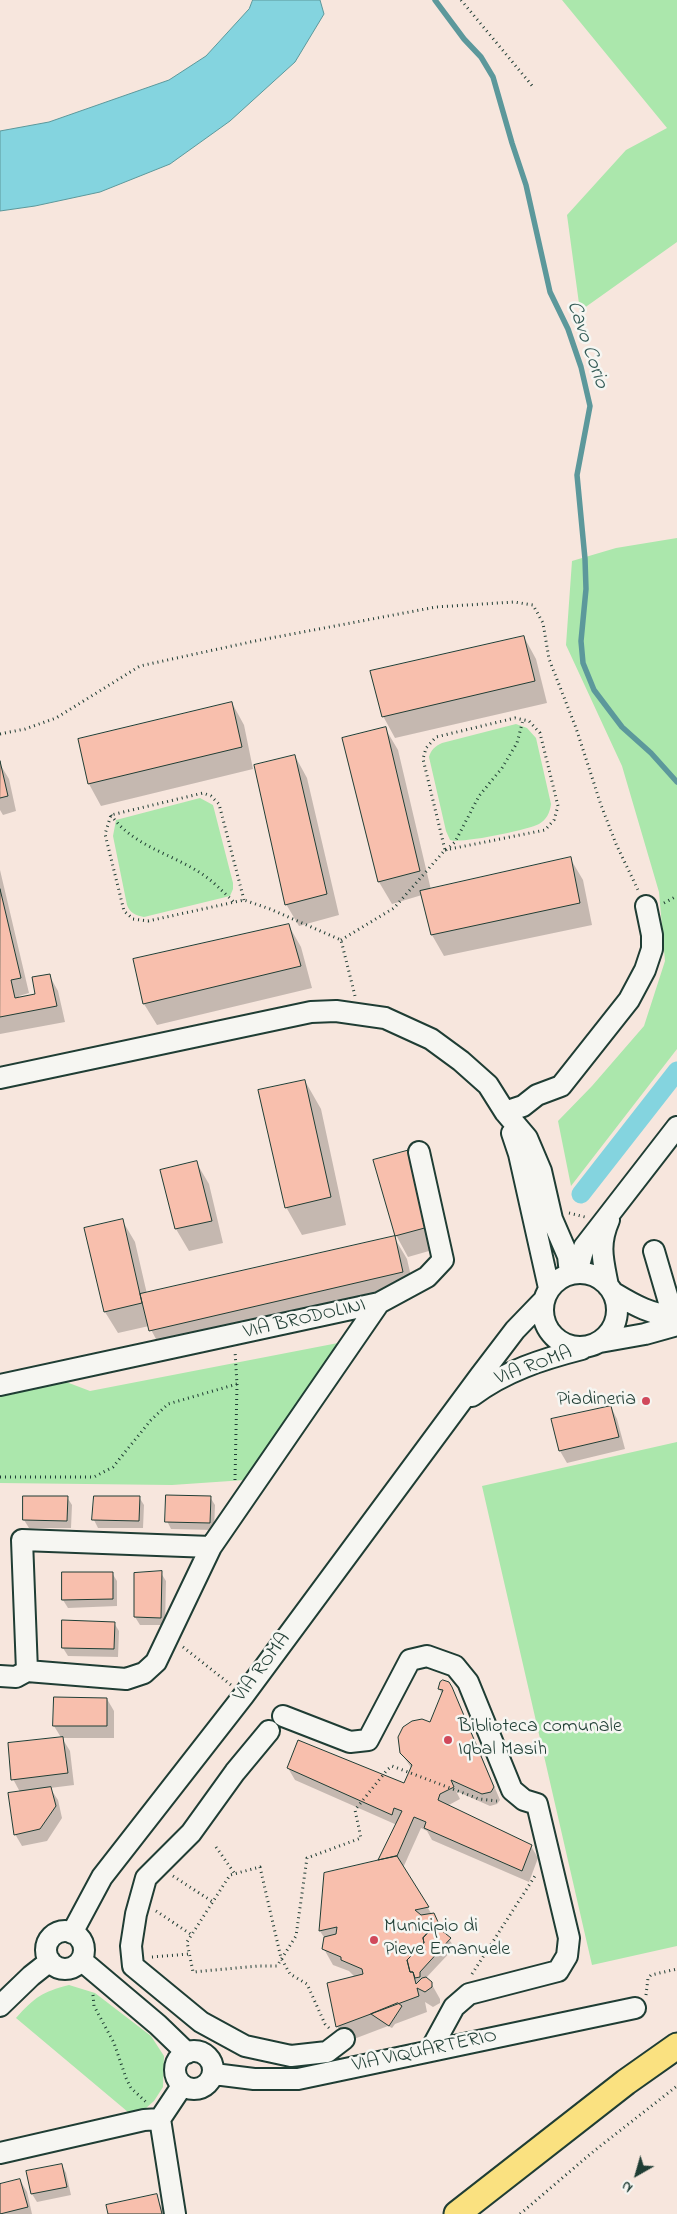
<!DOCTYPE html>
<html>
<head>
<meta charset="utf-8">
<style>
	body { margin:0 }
	#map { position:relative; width:677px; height:2214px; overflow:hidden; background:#f7e6dd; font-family:"Indie Flower",sans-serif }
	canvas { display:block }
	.north { position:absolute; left:612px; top:2149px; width:50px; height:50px; -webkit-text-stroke:4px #f6f6f2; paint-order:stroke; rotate:218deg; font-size:14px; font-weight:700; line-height:20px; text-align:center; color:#1f3d34 }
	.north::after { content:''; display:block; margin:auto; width:18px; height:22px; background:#1f3d34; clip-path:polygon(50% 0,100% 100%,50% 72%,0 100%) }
</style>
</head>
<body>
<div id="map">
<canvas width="677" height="2214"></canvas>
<div class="north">N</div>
</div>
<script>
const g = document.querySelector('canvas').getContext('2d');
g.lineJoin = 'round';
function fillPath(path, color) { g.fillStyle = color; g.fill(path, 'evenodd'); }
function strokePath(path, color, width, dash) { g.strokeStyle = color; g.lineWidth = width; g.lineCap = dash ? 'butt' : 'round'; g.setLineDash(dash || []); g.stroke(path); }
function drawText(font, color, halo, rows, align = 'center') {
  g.font = font + ' "Indie Flower",sans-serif'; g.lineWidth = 5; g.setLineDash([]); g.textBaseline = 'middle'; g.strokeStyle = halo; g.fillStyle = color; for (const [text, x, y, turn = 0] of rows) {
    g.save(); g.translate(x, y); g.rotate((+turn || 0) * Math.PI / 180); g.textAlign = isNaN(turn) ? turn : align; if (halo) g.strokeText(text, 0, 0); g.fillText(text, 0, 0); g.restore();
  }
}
fillPath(new Path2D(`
	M562,0H677V242L580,311L567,215L626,150L667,128Z
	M677,538V1049L571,1186L558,1121L592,1086L644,1026L665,961L659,892L622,766L566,645L572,561L616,548Z
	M516,724L527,728L536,738L551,804C550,813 546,820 539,824C528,830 460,844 450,840L446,831L429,757C431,750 435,746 442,743Z
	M200,798L213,805L233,883V889L230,896L144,917C135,915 130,913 127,905L113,836L116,820Z
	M338,1343L245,1480L172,1485L0,1483V1393L61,1380L90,1391Z
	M677,1442V1946L592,1965L482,1486Z
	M69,1985L95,1993L151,2036L164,2056L163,2087L154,2101L145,2109L128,2112L16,2018C35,1997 42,1992 69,1985Z`), '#abe7ac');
const water = new Path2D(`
	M253,0H320L324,14L295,62L230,121L170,164L100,192L35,206L0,211V131L49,122L169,80L206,56L249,9Z`);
fillPath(water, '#84d4df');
strokePath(water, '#5c989b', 1);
fillPath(new Path2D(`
	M524,637L536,659L547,703L395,738L383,716Z
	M232,703L244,725L253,769L101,806L89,784L80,740Z
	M385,728L398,750L431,890L570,858L583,880L592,925L444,956L432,935L422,895L392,904L379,882L344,739Z
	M295,756L307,778L339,915L299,926L286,904Z
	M0,764L9,779L16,811L3,815L0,810Z
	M0,870L29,993L19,996L20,998L37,995L49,975L58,991L65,1022L0,1034Z
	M289,926L301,947L312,988L157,1025L144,1004Z
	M305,1081L321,1109L346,1225L302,1235L286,1207Z
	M375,1161L443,1247L408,1257L396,1235Z
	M196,1162L209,1184L223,1243L189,1251L176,1229L162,1171Z
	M122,1220L135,1242L147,1294L394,1237L407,1259L415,1294L163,1352L149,1326L118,1333L105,1312Z
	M611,1407L617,1419L625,1449L567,1463L560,1451Z
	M67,1497L72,1505L71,1528H29L24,1520Z
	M139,1497L144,1505L143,1528H98L94,1520Z
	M210,1497L215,1505L214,1530L171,1529L167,1521Z
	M112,1573L117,1581V1606L68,1608L63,1600Z
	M161,1573L166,1581L165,1625H140L135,1617Z
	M64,1622L114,1623L119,1631L118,1657L68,1656L63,1648Z
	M451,1688L458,1701L500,1800L497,1804L490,1806L456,1791L460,1799L447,1806L531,1846L538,1858L529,1882L432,1840L427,1831L421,1828L403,1868L444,1934L455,1947L425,1979L431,1983L440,1999V2003L433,2007L425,2002L427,2012L395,2024L392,2028L388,2026L346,2042L337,2026L355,1977L349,1971L333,1965L324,1949L325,1939L320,1931L325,1874L379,1861L397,1825L295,1780L288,1768L404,1785L412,1769L401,1753L431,1723L443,1695L439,1689Z
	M107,1699L114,1711V1738H62L70,1751L74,1785L50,1788L58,1800L62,1818L47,1841L22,1846L15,1834L20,1792L13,1779L62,1739L54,1726Z
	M62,2165L66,2173L71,2195L37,2202L32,2194L28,2172Z
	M20,2180L27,2192L32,2214H0V2185Z
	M156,2196L165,2214H109Z`), '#0003');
strokePath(new Path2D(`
	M435,0L464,39L481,57L493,77L512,143L526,185L550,292L568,329L581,367L590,406L577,475L585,559L586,589L581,641L583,663L594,690L622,727L651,753L677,782`), '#5c989b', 5.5);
strokePath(new Path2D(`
	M581,1194L677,1071`), '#84d4df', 19);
const building = new Path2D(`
	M524,636L535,681L382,717L370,671Z
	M232,702L242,747L88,784L78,739Z
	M386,727L420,871L378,882L342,738Z
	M295,755L327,894L285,905L254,765Z
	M0,761L8,796L0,798Z
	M571,857L580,903L431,935L420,891Z
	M0,889L21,978L11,980L15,998L35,994L32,977L50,974L57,1006L0,1017Z
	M289,924L301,966L143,1004L133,959Z
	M305,1080L331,1197L285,1208L258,1090Z
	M410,1150L432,1226L395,1236L373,1160Z
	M197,1161L212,1221L175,1229L160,1170Z
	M123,1219L142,1303L104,1312L84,1228Z
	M395,1236L403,1272L149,1331L140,1294Z
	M611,1406L619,1437L559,1451L551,1419Z
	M166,1495L211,1496L210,1523L165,1522Z
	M23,1496H68L67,1521L23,1520Z
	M94,1496H140L139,1521L92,1520Z
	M162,1571L161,1618L134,1617V1573Z
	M62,1572H113V1599L62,1600Z
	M62,1620L115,1622L114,1649L62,1648Z
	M443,1680L449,1682L452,1687L494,1787L491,1792L482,1794L451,1780L454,1787L440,1794L438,1800L532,1845L522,1871L424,1828L426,1822L414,1817L397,1856L378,1860L402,1811L394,1808L392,1815L287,1768L298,1740L404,1783L412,1765L400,1753L398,1737L403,1727L412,1721L422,1719L430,1722L443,1690L438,1689L440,1682Z
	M54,1697L107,1698V1726H53Z
	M63,1737L68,1773L11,1780L8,1743Z
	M51,1787L56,1806L40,1829L14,1835L8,1793Z
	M397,1856L429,1907L415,1910L421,1915L434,1913L438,1922L423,1938L424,1943L407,1960L410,1972H413L416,1984L422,1978L426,1977L432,1982V1987L425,1992L417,1988L419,1996L336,2027L327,1983L363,1974L362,1969L341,1960V1957L322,1949L324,1937L336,1934L337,1927L319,1931L324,1873Z
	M435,1925L451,1938L420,1972V1977L415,1978L413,1972H410L407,1960L424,1943L423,1938Z
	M398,2003L402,2006L389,2026L371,2014Z
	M62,2164L67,2187L31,2194L26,2171Z
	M20,2179L28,2207L0,2214V2184Z
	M157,2194L162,2214H108L106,2205Z`);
fillPath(building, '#f8bfad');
strokePath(building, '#1f3d34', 1);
const minor = new Path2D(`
	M0,1078L311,1012L336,1011L385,1018L431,1039L461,1061L488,1085L505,1112L527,1138L541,1171L552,1219L568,1256L570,1274
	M505,1112L523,1106L537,1095L561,1086L629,1000L645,970L652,949V935L646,906
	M512,1133L519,1154L549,1288
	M654,1251L673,1316
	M543 1310a37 37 0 1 1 74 0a37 37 0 1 1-74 0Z
	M577,1273L584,1247L677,1127
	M608,1286C603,1260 598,1245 609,1220
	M614,1293C634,1305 653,1316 677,1316
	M379,1303L427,1277L443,1260L419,1152
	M600,1342L645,1334L677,1325
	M0,1385L379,1303L211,1547L156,1662L144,1673L126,1679L27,1671L16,1677L0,1676
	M472,1396C505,1371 543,1359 582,1349
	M27,1671L22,1540L211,1547
	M283,1716L350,1742L368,1740L410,1660L427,1656L455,1666L468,1682L512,1790L524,1800L537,1804L569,1938L567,1956L558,1971L469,1994L454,2007L430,2051
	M269,1731L235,1772L191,1833L146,1878L136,1914L131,1946L133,1966L201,2022L245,2046L291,2056L327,2052L344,2039
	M46 1950a19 19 0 1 1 38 0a19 19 0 1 1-38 0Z
	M72,1933L102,1877L244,1695L480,1376L515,1330L543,1301
	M81,1960L158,2025L187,2053
	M0,2006L31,1976L50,1961
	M175 2070a19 19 0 1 1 38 0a19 19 0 1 1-38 0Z
	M214,2074L254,2079H298L635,2008
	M160,2119L175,2214
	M160,2119L182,2086
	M0,2153L144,2120L160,2119`);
const major = new Path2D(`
	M457,2214L626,2082L677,2046`);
strokePath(minor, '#1f3d34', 24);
strokePath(major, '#1f3d34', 29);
strokePath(new Path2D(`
	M461,0L534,88
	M0,734L25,729L56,718L140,666L255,641L436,607L514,602L533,605L543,623L549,659L576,728L601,805L616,844L638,890
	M111,815C132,845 169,853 199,872C212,880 222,891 234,902
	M446,850L455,842L479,796L502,768L517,743L523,720
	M244,900L219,804L211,796L203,793L111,815L105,834L124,911L133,919L148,921L244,900L270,909L341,940L355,996
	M664,903L677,896
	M341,940L394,908L445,850L423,759L426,748L436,737L515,718L529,721L540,733L558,806L554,820L545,830L445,850
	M569,1213L585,1217
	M0,1477H94L113,1467L151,1420L168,1404L237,1384L235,1351
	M235,1480L237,1384
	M183,1647L231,1685
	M216,1847L235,1874
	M173,1876L213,1902
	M156,1911L192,1935
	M152,1957L189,1954
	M472,1974L535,1876
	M93,1995L94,2006L114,2043L126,2078L131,2088L146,2102
	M646,1995L648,1978L651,1975L677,1969
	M329,2028L325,2024L307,1984L290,1974L281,1958L260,1867L230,1875L187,1942L193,1972L258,1966H277L296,1936L307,1858L361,1838L355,1810L387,1770L392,1766L479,1799L497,1801
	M520,2214L594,2151L677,2086`), '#1f3d34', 3, [1, 4]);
strokePath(minor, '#f6f6f2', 20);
strokePath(major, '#fae180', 25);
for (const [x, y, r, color] of [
	[646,1401,5,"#d1495b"],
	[448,1740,5,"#d1495b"],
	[374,1940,5,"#d1495b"]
]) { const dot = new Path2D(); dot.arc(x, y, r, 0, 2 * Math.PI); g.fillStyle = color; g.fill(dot); strokePath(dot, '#f6f6f2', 2); }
drawText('20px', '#1f3d34', '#f6f6f2', [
	["VIA BRODOLINI",305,1320,-13],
	["VIA ROMA",534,1367,-20],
	["VIA ROMA",263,1668,-53],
	["VIA VIQUARTERIO",425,2052,-12]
]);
drawText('20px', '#1f3d34', '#f6f6f2', [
	["Piadineria",636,1401,"right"],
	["Biblioteca comunale",458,1728],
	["Iqbal Masih",458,1751],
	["Municipio di",384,1928],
	["Pieve Emanuele",384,1951]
], 'left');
drawText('italic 21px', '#335b56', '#f6f6f2', [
	["Cavo Corio",586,345,71]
]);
</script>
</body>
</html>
